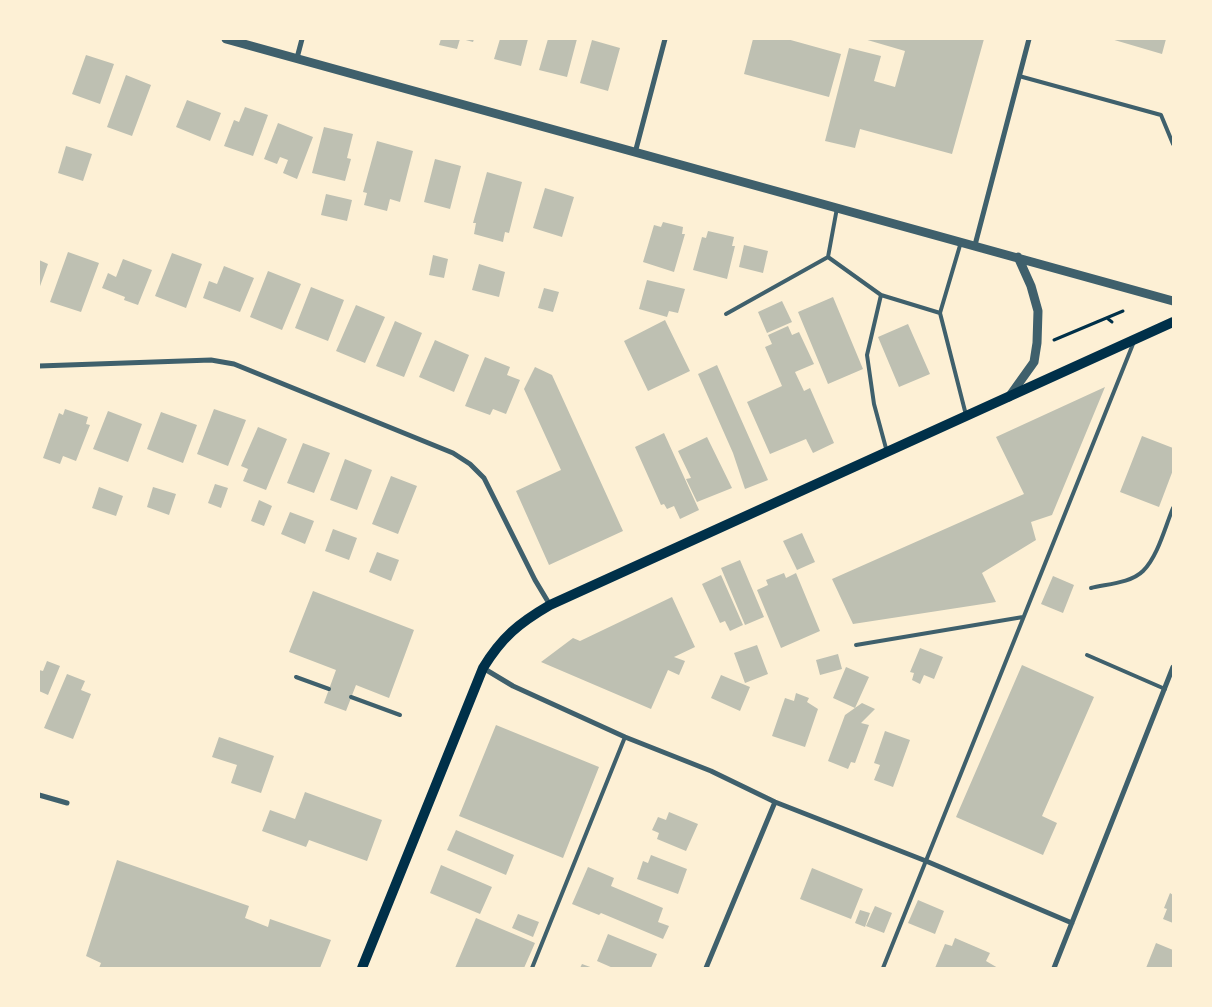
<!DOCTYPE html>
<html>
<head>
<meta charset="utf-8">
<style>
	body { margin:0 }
	#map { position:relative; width:1212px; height:1007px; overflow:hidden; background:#fdf0d5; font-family:"Titillium Web",sans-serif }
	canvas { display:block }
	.frame { position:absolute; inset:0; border:40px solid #fdf0d5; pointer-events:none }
</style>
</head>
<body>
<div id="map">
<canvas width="1212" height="1007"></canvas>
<div class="frame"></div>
</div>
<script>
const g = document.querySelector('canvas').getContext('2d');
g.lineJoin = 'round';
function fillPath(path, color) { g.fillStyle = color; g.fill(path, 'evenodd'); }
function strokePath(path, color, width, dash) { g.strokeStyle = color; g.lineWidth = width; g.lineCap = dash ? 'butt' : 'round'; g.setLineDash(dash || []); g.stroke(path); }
fillPath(new Path2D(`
	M441,39H460L457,49L439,45Z
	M462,39H474L473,42Z
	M500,39H528L521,66L494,59Z
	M548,39H577L567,77L539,70Z
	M753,39H787L841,54L829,97L744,74Z
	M864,39H984L952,154L860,129L855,148L825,141L849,48L881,56L874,81L895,87L905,51Z
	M1111,39H1166L1162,54Z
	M592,40L620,48L608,91L580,83Z
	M86,55L114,64L100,104L72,94Z
	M126,75L151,85L132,136L107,127Z
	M187,100L221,113L210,141L176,127Z
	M245,107L268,115L253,156L224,146L234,120L239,122Z
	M278,123L313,137L297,179L283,173L288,160L280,157L277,164L264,159Z
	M324,127L353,134L347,158L351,159L345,181L312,173Z
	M377,141L413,151L400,202L390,199L387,211L364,205L367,193L363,192Z
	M66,146L92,154L83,181L58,173Z
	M435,159L461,166L450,209L424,202Z
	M487,172L522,182L509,233L505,232L503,242L474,234L476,223H473Z
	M545,188L574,197L562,237L533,228Z
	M326,194L352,200L347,221L321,215Z
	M663,222L683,227L682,234H685L674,272L643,262L654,225L661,227Z
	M708,231L734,237L732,246H735L727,279L693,270L702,237L706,238Z
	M744,245L768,251L763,273L739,267Z
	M68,252L99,263L81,312L50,302Z
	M172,253L202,264L186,308L155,296Z
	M433,255L448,259L444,278L429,275Z
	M123,259L152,270L138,305L124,300L125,297L102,288L108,273L116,277Z
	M39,260L48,264L39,289Z
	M479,264L505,272L499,297L472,290Z
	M224,266L254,278L240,312L203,298L209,281L217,284Z
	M268,271L301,284L282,330L250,317Z
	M647,280L685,289L678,313L669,311L667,317L639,309Z
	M311,287L344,300L328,341L295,328Z
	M544,288L559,292L553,312L538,308Z
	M833,297L863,369L828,384L798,312Z
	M782,301L792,322L767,333L758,312Z
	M356,305L385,317L365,363L336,351Z
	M665,320L690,371L648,391L624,341Z
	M395,321L422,333L404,377L376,366Z
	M908,324L930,374L899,387L878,337Z
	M788,326L792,335L799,332L814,364L795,372L804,391L810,388L834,443L813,453L806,439L770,454L747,402L782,386L765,347L772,344L768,335Z
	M435,340L469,355L454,392L419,377Z
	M485,357L510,367L507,375L520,380L506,414L493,409L490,415L465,406Z
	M717,365L768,480L745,489L733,453L698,374Z
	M535,367L552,375L623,531L549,565L516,491L561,470L524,389Z
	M1105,387L1052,515L1031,522L1036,540L982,573L996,602L853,624L832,579L1024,494L996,437Z
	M65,409L88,417L86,424L90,425L76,461L63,456L60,464L43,458L59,413L63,415Z
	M214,409L246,420L228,466L197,454Z
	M108,411L142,424L128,462L93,449Z
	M161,412L197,425L183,463L147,449Z
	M258,427L287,439L266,490L243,481L248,469L241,466Z
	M664,433L699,510L680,519L674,506L667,509L664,504L661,505L635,447Z
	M1142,436L1173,448V470L1159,507L1120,492Z
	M707,437L732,488L697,502L686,479L691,478L678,451Z
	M303,443L330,453L314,493L287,483Z
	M345,459L372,470L357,510L330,500Z
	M391,476L417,486L398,534L372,524Z
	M215,484L228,488L221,508L208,503Z
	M99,487L123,496L116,516L92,508Z
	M153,487L176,494L169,515L147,507Z
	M259,500L272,506L264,526L251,521Z
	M290,512L314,521L305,544L281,534Z
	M333,529L357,538L349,560L325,551Z
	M802,533L815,562L797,570L783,541Z
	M377,552L399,560L391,581L369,572Z
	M740,560L764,617L745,625L721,568Z
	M784,573L786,578L796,573L820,631L781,648L757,590L768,585L766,580Z
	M721,575L743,625L730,631L725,621L720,623L702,584Z
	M1053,576L1074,585L1063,613L1041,604Z
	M313,591L414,630L389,698L356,685L346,711L324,703L336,670L289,652Z
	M672,597L695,647L674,657L685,661L679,675L668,670L651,709L541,662L573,638L580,641Z
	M757,645L768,674L745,683L734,653Z
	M920,648L943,657L934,679L924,675L920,684L912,680L914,673L910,672Z
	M838,654L842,669L820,675L816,660Z
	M47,661L60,666L48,695L39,691V670L43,671Z
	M1022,665L1094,697L1042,816L1057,823L1043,855L956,817Z
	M846,667L869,677L855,708L833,698Z
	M67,674L85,681L81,690L91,694L73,739L44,728Z
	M721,675L750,687L740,711L711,698Z
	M796,693L809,698L807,702L818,709L805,747L772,736L785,698L794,701Z
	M862,703L875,709L861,723L869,725L855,763L851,762L848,769L828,761L845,715Z
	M496,725L599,767L563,858L459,816Z
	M885,731L910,740L893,787L874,780L880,765L874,763Z
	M219,737L274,756L261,793L231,783L237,765L212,757Z
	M305,792L382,820L367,861L309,840L306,847L262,831L270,810L295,819Z
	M669,812L698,824L686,851L657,839L659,833L652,830L658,817L666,820Z
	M456,830L514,855L506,875L447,850Z
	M651,855L687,869L678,894L637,879L643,861L648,863Z
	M117,860L249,906L245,918L268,927L270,919L331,940L320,968H99L101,963L86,956Z
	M441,865L492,887L480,914L430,893Z
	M588,867L614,878L611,886L663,908L658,922L669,926L663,939L601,913L599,915L572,904Z
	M812,868L863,889L851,919L800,899Z
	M1170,893L1173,895V923L1163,919L1167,909L1164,908Z
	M918,900L944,911L935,934L908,923Z
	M875,906L892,913L884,933L866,926Z
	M860,910L870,913L865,927L855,923Z
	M518,914L539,922L533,937L512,928Z
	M476,918L535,943L524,968H455Z
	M608,934L657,954L651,968H613L597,961Z
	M955,938L990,953L986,961L998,968H935L945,944L952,946Z
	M1156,943L1173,950V968H1146Z
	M582,964L593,968H580Z`), '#bec0b2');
strokePath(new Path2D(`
	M1107,318L1112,322
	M1054,340L1123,311`), '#003049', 3);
strokePath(new Path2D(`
	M1019,76L1161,115L1173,144
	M828,257L881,295L940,313L961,242
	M881,295L867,355L874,404L887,452
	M940,313L966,415
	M726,314L828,257L837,208
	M1091,588C1107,584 1131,583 1143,571C1158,556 1165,527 1173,508
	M856,645L1023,617
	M1087,655L1165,689
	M296,677L329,689
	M351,697L400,715
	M532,968L625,737
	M883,968L1133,344`), '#3f606c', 4);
strokePath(new Path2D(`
	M297,58L302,39
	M635,153L665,39
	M975,245L1029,39
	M39,366L211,360L234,364L453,453L470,464L484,478L535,580L550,605
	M483,668L513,686L625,737L711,771L775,802L926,861L1072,923
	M39,795L67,803
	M706,968L775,802
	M1054,968L1173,667`), '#3f606c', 5);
strokePath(new Path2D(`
	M226,39L1173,301
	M1009,397L1034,362L1037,343L1038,311L1031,286L1018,257`), '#3f606c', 9);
strokePath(new Path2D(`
	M362,968L483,668C502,637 519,623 550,605L1173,322`), '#003049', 10);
</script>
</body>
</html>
